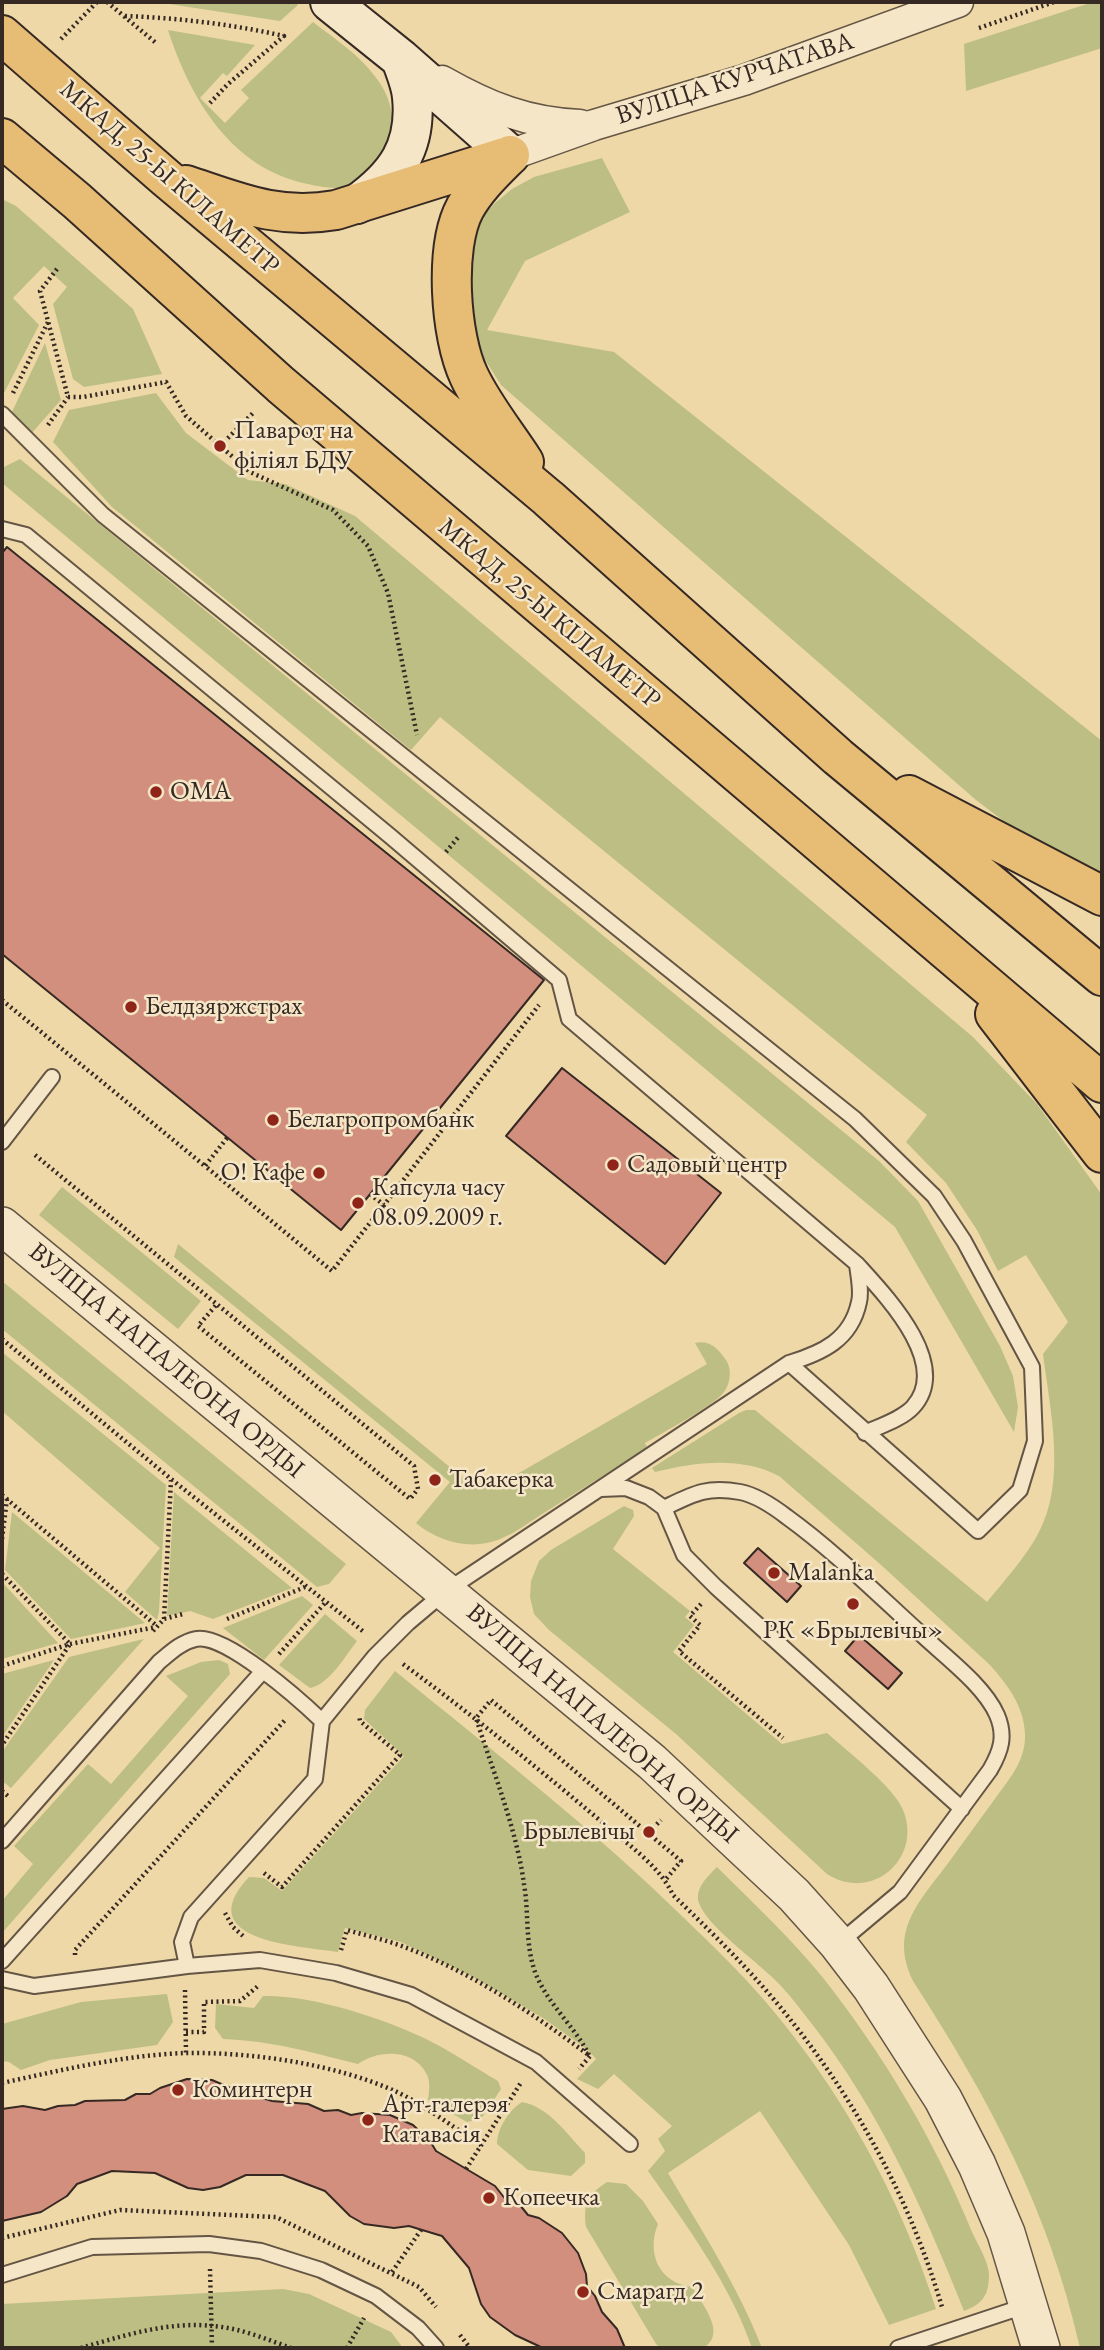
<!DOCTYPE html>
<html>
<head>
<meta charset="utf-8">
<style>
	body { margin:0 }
	#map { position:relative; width:1104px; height:2350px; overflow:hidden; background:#eed8a7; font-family:"EB Garamond",serif }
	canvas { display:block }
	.frame { position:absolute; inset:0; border:4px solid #362924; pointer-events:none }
</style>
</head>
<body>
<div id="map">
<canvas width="1104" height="2350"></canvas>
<div class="frame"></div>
</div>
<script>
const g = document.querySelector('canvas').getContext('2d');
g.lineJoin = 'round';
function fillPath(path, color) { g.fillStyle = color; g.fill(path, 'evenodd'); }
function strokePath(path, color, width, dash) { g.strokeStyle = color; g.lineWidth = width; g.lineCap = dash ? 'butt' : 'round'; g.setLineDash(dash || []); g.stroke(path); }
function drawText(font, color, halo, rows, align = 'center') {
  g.font = font + ' "EB Garamond",serif'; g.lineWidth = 5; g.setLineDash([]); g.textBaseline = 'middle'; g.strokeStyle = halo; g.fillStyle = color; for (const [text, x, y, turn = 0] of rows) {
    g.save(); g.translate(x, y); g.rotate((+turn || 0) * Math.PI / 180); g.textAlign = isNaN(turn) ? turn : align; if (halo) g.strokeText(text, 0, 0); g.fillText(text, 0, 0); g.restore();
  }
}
fillPath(new Path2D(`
	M156,2H294L298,5L280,21Z
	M1093,2H1102V48L966,91L964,44Z
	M313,22C335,39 361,56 377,79C401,110 397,155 364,177C360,180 355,185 351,186C339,190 320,187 308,184C231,169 190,98 168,30L255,45L227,76L223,73L200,98L225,123L249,98L241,90Z
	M602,158L630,212L525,261L487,330L614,352L1102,741V873L1022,835L976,800L501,385L477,347L463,280L479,221L495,203L512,189L534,177Z
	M2,199L16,206L133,309L162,374L84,387L73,379L53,304L67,287L44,266L13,298L39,325L2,397Z
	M45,343L61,400L30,435L11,414Z
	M156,393L186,433L248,480L285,484L355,516L973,1037L1037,1104L1102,1195V2348H1080C1049,2210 989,2099 913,1981C906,1967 902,1951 905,1935C910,1909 931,1886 946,1866C963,1843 980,1819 997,1796C1011,1777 1026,1759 1025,1734C1024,1706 1007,1684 989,1664L880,1564L779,1476C741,1456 695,1462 655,1472L652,1468L739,1413L746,1410H755L987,1602C1004,1581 1025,1558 1038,1534C1067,1481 1050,1410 1043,1354L1068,1322L1026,1255L998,1271L977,1230L946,1183L906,1142L927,1115L440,717L411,750L112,507L53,442L69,410Z
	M20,459L879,1161L918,1201L1000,1346L1013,1376L1018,1407L1014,1432L895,1227L2,483V468Z
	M62,1187L201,1301L178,1329L39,1215Z
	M178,1244L468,1482C483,1487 492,1485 507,1480L707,1364L695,1343C707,1340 716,1346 723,1356C732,1365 732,1381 724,1392C715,1405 662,1433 645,1443L647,1447C614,1469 580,1490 547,1511C529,1522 511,1537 491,1542C465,1549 436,1540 416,1523L450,1482L174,1257Z
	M2,1281L346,1564L329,1584L317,1587L2,1329Z
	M2,1352L166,1485L159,1612L157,1620L125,1592L160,1548L2,1411Z
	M174,1492L292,1588L213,1619L190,1611L167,1616Z
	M624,1506L633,1510L634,1516L613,1549L690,1611L685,1617L694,1625L673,1652L782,1744L827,1733C847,1751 894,1787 903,1810C923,1858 872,1903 827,1874L676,1734L549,1630L534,1614L530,1597L531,1581L539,1561L551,1550Z
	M12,1512L145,1623L71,1639L5,1570Z
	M2,1582L58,1643L2,1659Z
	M302,1596L313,1605L264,1660L223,1628Z
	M325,1614L357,1641C345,1656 330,1684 310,1688L279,1665Z
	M144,1639L11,1788L2,1781V1752L69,1657Z
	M54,1660L2,1737V1674Z
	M219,1660L228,1664L230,1674L2,1933V1901L33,1864L14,1846L88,1764L111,1784L188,1696L166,1676L201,1662Z
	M395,1671C493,1751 593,1829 684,1918C712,1945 740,1972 765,2001C842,2091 900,2196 936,2309L889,2325L849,2245L760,2111L668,2173C701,2230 738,2286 762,2348H752C730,2284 687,2226 648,2171L665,2151L658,2139L672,2126L614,2074L598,2089L577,2079L596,2059L588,2050L543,2018L473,1977L401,1942L345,1928L338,1952C298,1946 189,1941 249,1877L264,1878L282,1891L404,1756L364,1719L365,1710Z
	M717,1867C753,1903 792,1939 824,1979C885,2057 935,2141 972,2232C978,2245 989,2262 989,2276C989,2296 981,2305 964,2311C924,2210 879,2110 812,2024C800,2009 788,1992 774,1979C755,1960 707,1926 699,1903C694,1889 708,1876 717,1867Z
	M167,1994L173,2022L157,2045L50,2060L21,2070L9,2062L2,2061V2024L81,2002Z
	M263,1996C312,1995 379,2017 424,2038C449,2050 474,2067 498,2081L501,2089L481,2119L467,2122L428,2100C429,2091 431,2081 426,2073C413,2048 377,2050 358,2064C309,2052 273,2041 223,2039L215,2028L216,2004L254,2008Z
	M522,2102C549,2107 567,2134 585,2153V2163L571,2176L528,2170L497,2144C497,2129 509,2110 522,2102Z
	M607,2182L626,2184L643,2201L658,2224C646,2253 659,2283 692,2287C702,2304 728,2334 703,2348H661L656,2344L586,2227C583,2204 587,2195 607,2182Z
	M283,2289L309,2294L391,2332L403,2348H2V2304Z`), '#bcbe84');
const building = new Path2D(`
	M7,547L544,980L341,1230L2,954V553Z
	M562,1068L721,1193L665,1264L506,1136Z
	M758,1548L801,1586L787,1602L744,1563Z
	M859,1635L902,1673L888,1689L845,1651Z
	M187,2079L212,2080L233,2089L242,2095L256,2096L272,2101L308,2104L324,2111L338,2110L351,2115L362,2113L390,2115L413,2125L430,2141L436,2151L495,2186L506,2200L519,2204L528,2215L539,2218L562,2233L578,2253L586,2274L587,2286L595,2296L602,2312L617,2329L625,2348H543L515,2335L490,2317L481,2304L469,2268L442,2236L409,2226L394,2228L364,2224L350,2216L325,2191L283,2175H246L220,2187L203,2190L188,2188L155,2173L112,2171L77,2184L67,2196L41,2212L2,2221V2109L23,2106L45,2110L58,2106L75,2105L85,2101L125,2100L136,2094H150L160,2088Z`);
fillPath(building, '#d28f7d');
strokePath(building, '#362924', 2);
const service = new Path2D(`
	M2,414L103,515L855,1119L934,1196L964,1241L1032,1367L1035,1441L1020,1490L978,1531L789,1363
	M2,529L26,535L390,836L559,980L569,1019L857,1264
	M2,1142L52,1077
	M601,1489L626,1488L649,1497L664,1508L684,1555L716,1587L962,1809
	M664,1508C693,1494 706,1486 740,1492C756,1495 774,1507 787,1517C834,1551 877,1594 920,1633C944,1656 984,1685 997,1715C1006,1736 1001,1751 990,1770L900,1892L838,1944
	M2,1841L159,1662C170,1653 181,1642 196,1639C225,1633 300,1700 322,1721
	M2,1961L263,1671
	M187,1966L182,1942L191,1917L315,1779L322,1721L375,1656L408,1623L446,1591L789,1363C822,1353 851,1340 859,1302C862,1291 858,1275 857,1264C886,1296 952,1364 913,1407C902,1419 880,1426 865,1433
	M2,1979L34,1986L187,1966L260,1960L336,1973L411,1995L536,2062L630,2144
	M2,2275L92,2247L209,2244L261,2251L321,2270L376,2296L418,2328L436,2348
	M898,2348L1028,2305`);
const minor = new Path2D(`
	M442,81C488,107 527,123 580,125
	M510,155L594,125L744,80L958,2`);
const tertiary = new Path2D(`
	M2,1226L652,1762L794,1895L838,1944L871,1987L943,2099L977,2165L1006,2233L1041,2348`);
const secondary = new Path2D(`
	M330,2L401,59L510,155
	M357,204C396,176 417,147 412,97C411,84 405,71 401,59`);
const trunk = new Path2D(`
	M2,35L166,178L548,498L838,757L1102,976
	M2,138L77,201L281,385L1102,1083
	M510,155C493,172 477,187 465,208C444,247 450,336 469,376C483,406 506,434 524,462
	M186,185C240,203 278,220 336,210L505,157
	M909,795L1102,896
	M995,1014L1102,1153`);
strokePath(service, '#645545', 18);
strokePath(minor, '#645545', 33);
strokePath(tertiary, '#645545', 40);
strokePath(secondary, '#362924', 42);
strokePath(trunk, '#362924', 42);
strokePath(new Path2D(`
	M107,2L156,43
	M125,16C178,18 231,24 284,36L228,84L210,103
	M979,28L1054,2
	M61,39L97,2
	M57,269L40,291L68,397H83L166,382L186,416L250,472L333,510L368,546L388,593L417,735
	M13,393L48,322
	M48,425L68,397
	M220,446L254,412
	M446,852L460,835
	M2,1000L205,1166
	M227,1138L205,1166L332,1271L384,1205
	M35,1155L414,1466L418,1489L410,1499L198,1326L217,1304
	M370,1194L384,1205L539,1005
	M2,1339L171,1479L364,1632
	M2,1495L157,1626
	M2,1539L7,1499
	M2,1574L70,1644L2,1745
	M701,1604L690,1616L700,1625L679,1651L783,1738
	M164,1619L171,1480
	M227,1619L305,1587
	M153,1631L164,1619L183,1614
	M279,1654L325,1603
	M403,1664C472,1715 538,1768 603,1823C628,1845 659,1865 673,1895C706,1927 740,1960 770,1995C848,2086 908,2192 942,2307
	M2,1666L70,1644L156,1627
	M2,1791L9,1797
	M649,1832L661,1820
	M264,1873L282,1887L400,1755L360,1721L359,1716
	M225,1913L233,1927L243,1936
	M341,1950L347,1930C364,1935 382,1939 399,1945C468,1970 531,2012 590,2056L579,2069
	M75,1955V1950L285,1720
	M185,1990L186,2053
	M186,2032H204V2002L240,2001L258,1986
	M589,2055C574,2025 545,2002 534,1969C525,1940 529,1913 524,1884C516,1827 493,1772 476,1718L491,1700L681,1861L666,1879
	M2,2083C62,2070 124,2055 186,2053C253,2052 334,2064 395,2091C421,2103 456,2129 481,2145
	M466,2169L522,2081
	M2,2238L120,2210L276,2217L419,2287L436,2307
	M210,2269L212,2348
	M392,2272L421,2230
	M460,2335L470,2348
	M81,2348C122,2336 169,2321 213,2326C240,2328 266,2339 291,2348
	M347,2348L364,2318`), '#362924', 4.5, [2, 3.5]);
strokePath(service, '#f4e6c6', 14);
strokePath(minor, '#f4e6c6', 30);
strokePath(tertiary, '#f4e6c6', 37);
strokePath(secondary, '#f4e6c6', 38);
strokePath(trunk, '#e7bc74', 38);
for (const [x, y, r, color] of [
	[220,446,7,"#8f2418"],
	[156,792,7,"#8f2418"],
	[131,1007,7,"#8f2418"],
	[273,1120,7,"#8f2418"],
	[613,1165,7,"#8f2418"],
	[319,1173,7,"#8f2418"],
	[358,1203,7,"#8f2418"],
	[435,1480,7,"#8f2418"],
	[774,1573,7,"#8f2418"],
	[853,1604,7,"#8f2418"],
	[649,1832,7,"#8f2418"],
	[178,2090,7,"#8f2418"],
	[368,2120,7,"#8f2418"],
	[489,2198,7,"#8f2418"],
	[583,2292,7,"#8f2418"]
]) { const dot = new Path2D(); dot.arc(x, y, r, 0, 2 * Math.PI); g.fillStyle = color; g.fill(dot); strokePath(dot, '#f4e6c6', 2.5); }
drawText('26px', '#362924', '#f4e6c6', [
	["ВУЛІЦА КУРЧАТАВА",735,79,-18],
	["МКАД, 25-Ы КІЛАМЕТР",169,178,41],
	["МКАД, 25-Ы КІЛАМЕТР",549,614,40],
	["ВУЛІЦА НАПАЛЕОНА ОРДЫ",166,1361,40],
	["ВУЛІЦА НАПАЛЕОНА ОРДЫ",602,1724,41]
]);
drawText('26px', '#362924', '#f4e6c6', [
	["Паварот на",234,431],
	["філіял БДУ",234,461],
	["ОМА",170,792],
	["Белдзяржстрах",145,1007],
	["Белагропромбанк",287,1120],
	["Садовый центр",627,1165],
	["О! Кафе",305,1173,"right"],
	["Капсула часу",372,1188],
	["08.09.2009 г.",372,1218],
	["Табакерка",449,1480],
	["Malanka",788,1573],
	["РК «Брылевічы»",853,1631,"center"],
	["Брылевічы",635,1832,"right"],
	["Коминтерн",192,2090],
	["Арт-галерэя",382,2105],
	["Катавасія",382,2135],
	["Копеечка",503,2198],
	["Смарагд 2",597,2292]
], 'left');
</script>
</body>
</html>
